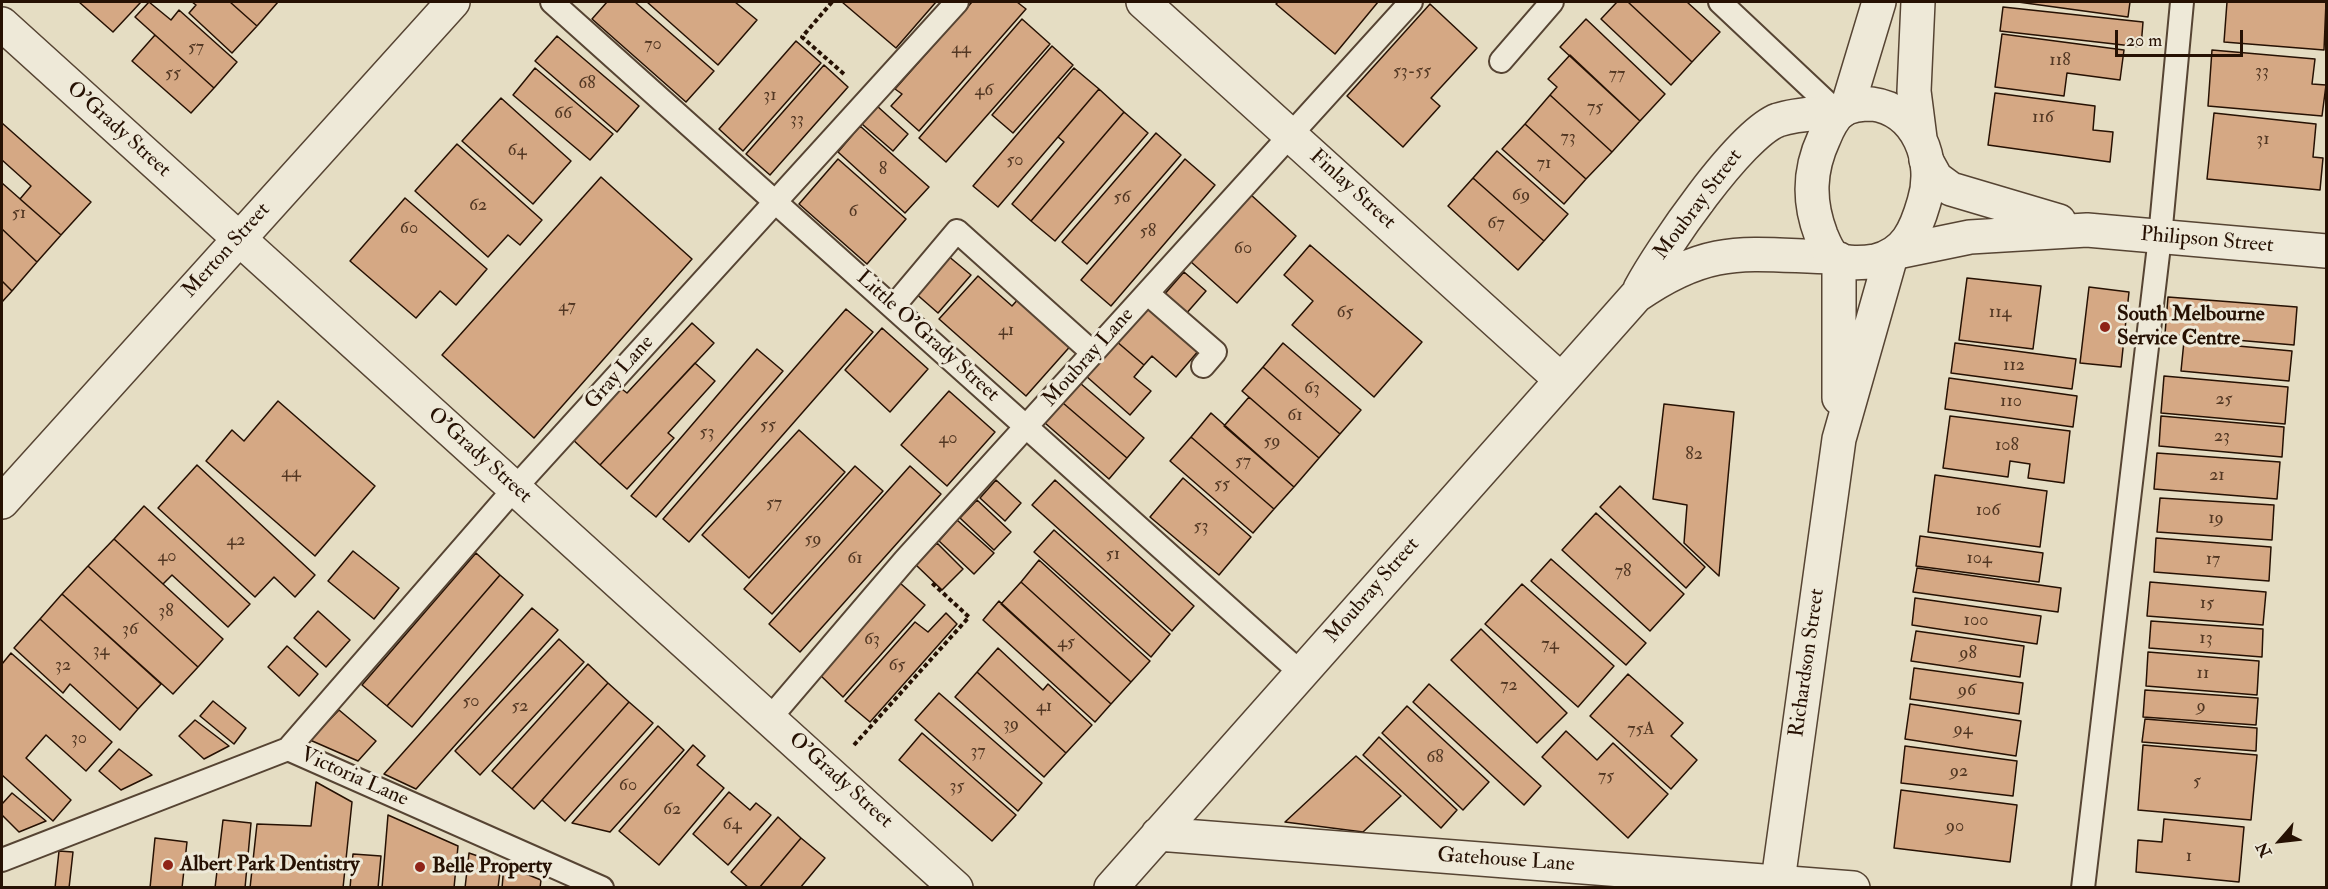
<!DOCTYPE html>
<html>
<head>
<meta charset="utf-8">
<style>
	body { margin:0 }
	#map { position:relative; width:2328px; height:889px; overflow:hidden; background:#e5ddc3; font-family:"IM FELL Double Pica",serif }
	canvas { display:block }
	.frame { position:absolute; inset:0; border:3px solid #261103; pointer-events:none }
	.north { position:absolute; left:2250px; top:811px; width:60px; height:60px; -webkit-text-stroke:4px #eee9d8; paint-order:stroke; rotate:242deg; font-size:16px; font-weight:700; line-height:24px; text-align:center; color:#261103 }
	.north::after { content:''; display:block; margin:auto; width:21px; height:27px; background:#261103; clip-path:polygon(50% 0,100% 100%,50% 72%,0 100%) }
	.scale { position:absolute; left:2115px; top:30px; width:128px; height:27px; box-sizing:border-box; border:3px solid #261103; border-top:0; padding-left:8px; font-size:18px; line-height:21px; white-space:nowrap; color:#261103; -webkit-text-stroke:4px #eee9d8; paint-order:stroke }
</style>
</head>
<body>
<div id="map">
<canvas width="2328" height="889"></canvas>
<div class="frame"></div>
<div class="north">N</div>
<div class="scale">20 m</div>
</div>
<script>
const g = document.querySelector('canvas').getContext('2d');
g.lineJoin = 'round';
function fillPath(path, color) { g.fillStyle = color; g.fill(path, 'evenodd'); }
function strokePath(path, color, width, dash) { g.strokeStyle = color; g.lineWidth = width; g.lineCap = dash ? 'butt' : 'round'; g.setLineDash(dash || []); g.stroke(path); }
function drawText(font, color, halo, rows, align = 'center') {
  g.font = font + ' "IM FELL Double Pica",serif'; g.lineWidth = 6; g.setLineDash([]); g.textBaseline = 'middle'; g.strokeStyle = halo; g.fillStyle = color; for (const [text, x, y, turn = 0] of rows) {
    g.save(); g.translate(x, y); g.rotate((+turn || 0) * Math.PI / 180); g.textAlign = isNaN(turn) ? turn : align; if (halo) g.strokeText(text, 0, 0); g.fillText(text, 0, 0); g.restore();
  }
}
const building = new Path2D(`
	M79,2H141L113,32Z
	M149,2L171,20L179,10L237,62L214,88L135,17Z
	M192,2H230L257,26L232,53L189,13L196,5Z
	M230,2H278L257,26Z
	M607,2H635L714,71L686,102L592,19Z
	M647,2H735L757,20L718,65Z
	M842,2H936L896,48Z
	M972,2H1017L1026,9L919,131L891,106L902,94L895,89Z
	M1278,2H1378L1335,54L1276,4Z
	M1617,2H1628L1692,62L1671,85L1601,19Z
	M1628,2H1687L1720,32L1692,62Z
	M2018,2H2130L2128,17Z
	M2227,2H2326L2324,50L2224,42Z
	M1430,4L1477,48L1431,98L1440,106L1403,147L1347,96Z
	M2003,7L2143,22L2141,47L2000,31Z
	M1022,19L1050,44L946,162L919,138Z
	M1586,19L1665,94L1640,121L1560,47Z
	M2002,34L2124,50L2120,80L2067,73L2064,96L1995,87Z
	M155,35L214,88L191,113L132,61Z
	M557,36L639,106L617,132L535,61Z
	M796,41L821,63L743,151L719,129Z
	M1052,46L1073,65L1013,133L992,115Z
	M2212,50L2315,59L2312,84L2326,85L2322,116L2208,106Z
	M1570,55L1640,121L1612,152L1550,95L1557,87L1548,79Z
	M824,65L848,87L770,175L746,154Z
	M535,68L613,134L590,160L513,95Z
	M1074,68L1099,89L998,207L973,186Z
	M1099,89L1124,112L1031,221L1012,204L1064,142L1058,137Z
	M1995,93L2095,106L2093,130L2113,132L2110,162L1988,145Z
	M1550,95L1612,152L1586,179L1525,124Z
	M501,98L571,161L533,204L462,141Z
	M877,106L908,134L893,151L862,124Z
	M1124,112L1148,133L1055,241L1031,221Z
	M2214,113L2316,124L2313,157L2323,158L2320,190L2207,179Z
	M2,123L91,202L61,235L20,199L31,186L2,160Z
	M1525,124L1586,179L1564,204L1502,149Z
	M860,126L929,187L905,213L838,152Z
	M1156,133L1181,155L1087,264L1062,242Z
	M457,144L542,220L520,245L508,235L488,257L415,191Z
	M1497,151L1568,214L1544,241L1473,178Z
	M838,159L906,219L867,264L799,204Z
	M1185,159L1215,185L1111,306L1081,280Z
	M601,177L692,259L534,438L442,355Z
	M1473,178L1544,241L1518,270L1448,206Z
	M2,183L61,235L37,262L2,229Z
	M1250,194L1296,236L1237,303L1190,261Z
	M405,198L487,269L456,305L440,291L416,318L350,261Z
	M2,229L37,262L12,291L2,281Z
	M1310,245L1422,342L1374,397L1292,325L1313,301L1284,275Z
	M947,255L971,275L938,313L914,292Z
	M1184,272L1206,291L1185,315L1163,296Z
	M978,276L1012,306L1021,296L1074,342L1026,396L939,319Z
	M1967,278L2041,286L2033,349L1959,340Z
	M2,281L12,291L2,302Z
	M2089,287L2129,292L2121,367L2080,363Z
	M2168,297L2297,307L2294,345L2165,334Z
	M1147,304L1200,349L1176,377L1152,356L1144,365L1116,341Z
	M846,309L873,332L689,542L663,519Z
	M692,323L714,343L600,465L570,437L618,386L627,393Z
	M882,328L928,369L890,412L845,370Z
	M1116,341L1144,365L1134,377L1151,391L1130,415L1086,376Z
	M2184,341L2292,351L2289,381L2181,371Z
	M1283,343L1361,410L1340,434L1263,367Z
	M1955,343L2076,359L2072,389L1951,373Z
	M757,349L783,371L656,517L631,496Z
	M695,363L715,381L668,433L674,438L627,489L600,465Z
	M1263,367L1340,434L1319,458L1242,391Z
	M2164,376L2288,387L2285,424L2161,413Z
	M1949,378L2077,396L2073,427L1945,409Z
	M1080,383L1144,438L1127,458L1063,403Z
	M949,391L995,432L947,486L901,445Z
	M1249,397L1319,458L1294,487L1224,426Z
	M278,401L375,486L315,556L206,461L232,430L244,441Z
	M1063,403L1127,458L1109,479L1045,423Z
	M1664,404L1734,412L1719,576L1684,543L1687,505L1653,499Z
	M1211,413L1294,487L1274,509L1191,437Z
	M1950,416L2070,431L2064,483L2028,478L2030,464L2010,461L2008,477L1943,468Z
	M2161,416L2284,427L2282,457L2159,446Z
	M799,430L845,472L749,578L702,535Z
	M1191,437L1274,509L1253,533L1170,461Z
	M2157,453L2280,462L2277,499L2154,489Z
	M197,465L315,575L295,597L274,577L255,597L158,508Z
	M855,466L883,491L772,614L744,589Z
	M910,466L941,494L800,652L769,624Z
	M1935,475L2047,491L2040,547L1928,532Z
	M1183,478L1251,537L1219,575L1150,517Z
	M996,480L1021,503L1005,521L980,498Z
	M1055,480L1194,606L1172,631L1032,505Z
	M1620,486L1705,567L1686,588L1600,507Z
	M2160,498L2274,505L2272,540L2157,532Z
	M977,500L1011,532L994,550L960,518Z
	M144,506L250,604L228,627L172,575L163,584L114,539Z
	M1596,513L1684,594L1650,631L1562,550Z
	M957,520L994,553L974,574L939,541Z
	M1054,530L1170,634L1151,657L1034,552Z
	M1920,536L2043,553L2039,582L1916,566Z
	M2156,538L2271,547L2269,581L2154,572Z
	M114,539L223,639L198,667L88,566Z
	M937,543L963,569L942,590L916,565Z
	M353,551L399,588L374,619L328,581Z
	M476,553L500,575L387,706L362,685Z
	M1551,559L1646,643L1626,665L1531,581Z
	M1039,560L1150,661L1131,682L1021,582Z
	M88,566L198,667L173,694L62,594Z
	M1917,568L2061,588L2058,612L1913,592Z
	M500,575L523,595L412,727L387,706Z
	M1021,582L1131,682L1111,704L1001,604Z
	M2150,582L2266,592L2263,625L2147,616Z
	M900,583L925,605L843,697L819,674Z
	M1522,584L1614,666L1578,707L1485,624Z
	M62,594L161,684L138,709L40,619Z
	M1915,598L2041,616L2037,644L1912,625Z
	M999,601L1111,704L1095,722L983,620Z
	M532,608L558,630L416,789L384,774Z
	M318,611L350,640L326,667L294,638Z
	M946,613L957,624L870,722L845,701L915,622L928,632Z
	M40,619L138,709L120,730L70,684L63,693L14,648Z
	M2151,621L2263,629L2262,657L2149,648Z
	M1481,629L1567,713L1537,743L1451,660Z
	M1916,631L2024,646L2020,677L1911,661Z
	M559,639L584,662L480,775L455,751Z
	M287,646L318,674L299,696L268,667Z
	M998,648L1043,690L1048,684L1092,725L1066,753L977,672Z
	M2148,652L2259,661L2257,695L2146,686Z
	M11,653L112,742L86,771L46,735L26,758L71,800L53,821L2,775V664Z
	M588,664L608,683L512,789L492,771Z
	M1914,668L2023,683L2019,714L1910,699Z
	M977,672L1066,753L1044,777L955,697Z
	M1628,674L1683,723L1671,736L1697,760L1671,789L1590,716Z
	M608,683L629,702L534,809L512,789Z
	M1429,684L1541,786L1524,805L1413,702Z
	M2145,690L2258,698L2256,725L2143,717Z
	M939,693L1042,783L1018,811L915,720Z
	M213,701L246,728L234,744L200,716Z
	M629,702L653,723L565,821L542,800Z
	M1910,704L2021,721L2016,756L1905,739Z
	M1407,706L1489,782L1463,810L1382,733Z
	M339,710L376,741L358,761L310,740Z
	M2145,719L2257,728L2256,751L2142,742Z
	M195,720L229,746L204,759L179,736Z
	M658,726L684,750L610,832L572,823Z
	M1566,731L1597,760L1613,743L1668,794L1628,838L1542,757Z
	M922,733L1016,815L992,841L899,760Z
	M1379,737L1457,810L1441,828L1363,755Z
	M693,745L705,756L697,765L724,788L659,865L619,831Z
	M2143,745L2257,755L2251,820L2138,810Z
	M1905,746L2017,761L2013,796L1901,783Z
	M119,749L152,775L121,790L99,771Z
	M1356,756L1401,796L1363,832L1285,822Z
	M316,782L352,802L343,888H250L257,824L311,826Z
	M1901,790L2017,805L2010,862L1894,848Z
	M729,792L750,810L756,803L771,815L728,865L693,834Z
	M12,793L46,821L19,832L2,815V804Z
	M388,815L458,846L454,888H382Z
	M778,817L801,838L759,888H749L731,872Z
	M2164,819L2244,827L2239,882L2136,872L2138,840L2162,842Z
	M223,820L251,823L245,888H215Z
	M155,838L187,842L182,888H150Z
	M801,838L825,858L800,888H759Z
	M59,851L73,852L69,888H55Z
	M469,853L501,864L498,888H465Z
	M353,854L381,856L378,888H350Z
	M504,865L541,880L540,888H502Z`);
fillPath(building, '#d5a884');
strokePath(building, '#261103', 1.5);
const service = new Path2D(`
	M552,2L1301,673
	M1720,2L1837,112
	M1501,61L1552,2
	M1147,293L1215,352L1203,366
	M893,307L957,231L1093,353
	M770,718L905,560L1411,2
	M288,749L515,488L957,2
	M2,860L288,749L602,888
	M2083,888L2160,237L2182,2`);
const minor = new Path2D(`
	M1143,2L1560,379
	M2,24L956,888
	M1926,160L1936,178L1951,189L2059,221
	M1897,252L1970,237L2087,230L2326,251
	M1640,289C1661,250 1740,134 1778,120C1799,113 1821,114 1842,111
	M2,502L453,2
	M1158,834L1853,888
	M1111,888L1636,296C1712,243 1747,255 1834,257`);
const tertiary = new Path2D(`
	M1918,2L1914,91L1920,138
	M1872,104C1918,110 1937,161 1924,202C1916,230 1906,254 1875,261C1863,263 1845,264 1835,258C1828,253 1824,242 1821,235C1808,201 1809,170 1824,138C1828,128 1833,118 1841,111C1850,105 1862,104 1872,104Z
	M1847,108L1879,2
	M1839,259V398
	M1777,888L1839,439L1891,256`);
strokePath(service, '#564433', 26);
strokePath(minor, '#564433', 36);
strokePath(tertiary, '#564433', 36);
strokePath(new Path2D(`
	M832,2L802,37L845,75
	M854,745L969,617L931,582`), '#261103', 4, [4.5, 3]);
strokePath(service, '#eee9d8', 22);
strokePath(minor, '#eee9d8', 33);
strokePath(tertiary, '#eee9d8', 33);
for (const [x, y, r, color] of [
	[2105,327,6,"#8f2418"],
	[168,865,6,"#8f2418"],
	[420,867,6,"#8f2418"]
]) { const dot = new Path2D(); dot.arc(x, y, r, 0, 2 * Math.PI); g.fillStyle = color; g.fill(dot); strokePath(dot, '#eee9d8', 2); }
drawText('18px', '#523723', null, [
	["70",653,45],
	["57",196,48],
	["44",961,49],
	["118",2060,61],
	["53-55",1412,72],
	["33",2262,72],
	["55",173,74],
	["77",1617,75],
	["68",587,84],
	["46",984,91],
	["31",770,96],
	["75",1595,108],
	["66",563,114],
	["116",2043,118],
	["33",797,120],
	["73",1568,138],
	["31",2263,140],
	["64",517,151],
	["50",1015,161],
	["71",1544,164],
	["8",883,170],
	["69",1521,196],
	["56",1122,198],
	["62",478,206],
	["6",853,212],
	["51",19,214],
	["67",1496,224],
	["60",409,229],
	["58",1148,232],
	["60",1243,249],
	["47",567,307],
	["65",1345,313],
	["114",2000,313],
	["41",1006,331],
	["112",2014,366],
	["63",1312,389],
	["25",2224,400],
	["110",2011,402],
	["61",1295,416],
	["55",768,426],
	["53",707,433],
	["23",2222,437],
	["40",948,439],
	["59",1272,442],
	["108",2007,446],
	["82",1694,455],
	["57",1243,462],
	["44",291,473],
	["21",2217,476],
	["55",1222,485],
	["57",774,504],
	["106",1988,511],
	["19",2216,519],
	["53",1201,527],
	["59",813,540],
	["42",236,541],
	["51",1113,555],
	["40",167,557],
	["61",855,559],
	["104",1979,559],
	["17",2213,560],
	["78",1623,572],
	["15",2207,604],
	["38",166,612],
	["100",1976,621],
	["36",130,630],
	["13",2206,639],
	["63",872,640],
	["45",1066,643],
	["74",1550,645],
	["34",101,651],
	["98",1968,654],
	["32",63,666],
	["65",897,666],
	["11",2203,674],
	["72",1509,686],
	["96",1967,691],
	["50",471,702],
	["52",520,707],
	["41",1044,707],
	["9",2201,707],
	["39",1011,725],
	["75A",1641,730],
	["94",1963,730],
	["30",79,739],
	["37",978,752],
	["68",1435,758],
	["92",1959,772],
	["75",1606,777],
	["5",2197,782],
	["60",628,786],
	["35",957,787],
	["62",672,810],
	["64",732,825],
	["90",1955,827],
	["1",2189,857]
]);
drawText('21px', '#261103', '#eee9d8', [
	["O'Grady Street",118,130,42],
	["Finlay Street",1352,190,42],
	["Moubray Street",1699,205,-53],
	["Philipson Street",2207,241,5],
	["Merton Street",227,251,-48],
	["Little O'Grady Street",927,337,42],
	["Moubray Lane",1089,358,-48],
	["Gray Lane",620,373,-48],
	["O'Grady Street",479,456,42],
	["Moubray Street",1373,591,-49],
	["Richardson Street",1808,663,-82],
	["Victoria Lane",354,778,24],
	["O'Grady Street",840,781,42],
	["Gatehouse Lane",1506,861,4]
]);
drawText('bold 21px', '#261103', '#eee9d8', [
	["South Melbourne",2117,315],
	["Service Centre",2117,339],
	["Albert Park Dentistry",180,865],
	["Belle Property",432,867]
], 'left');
</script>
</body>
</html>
